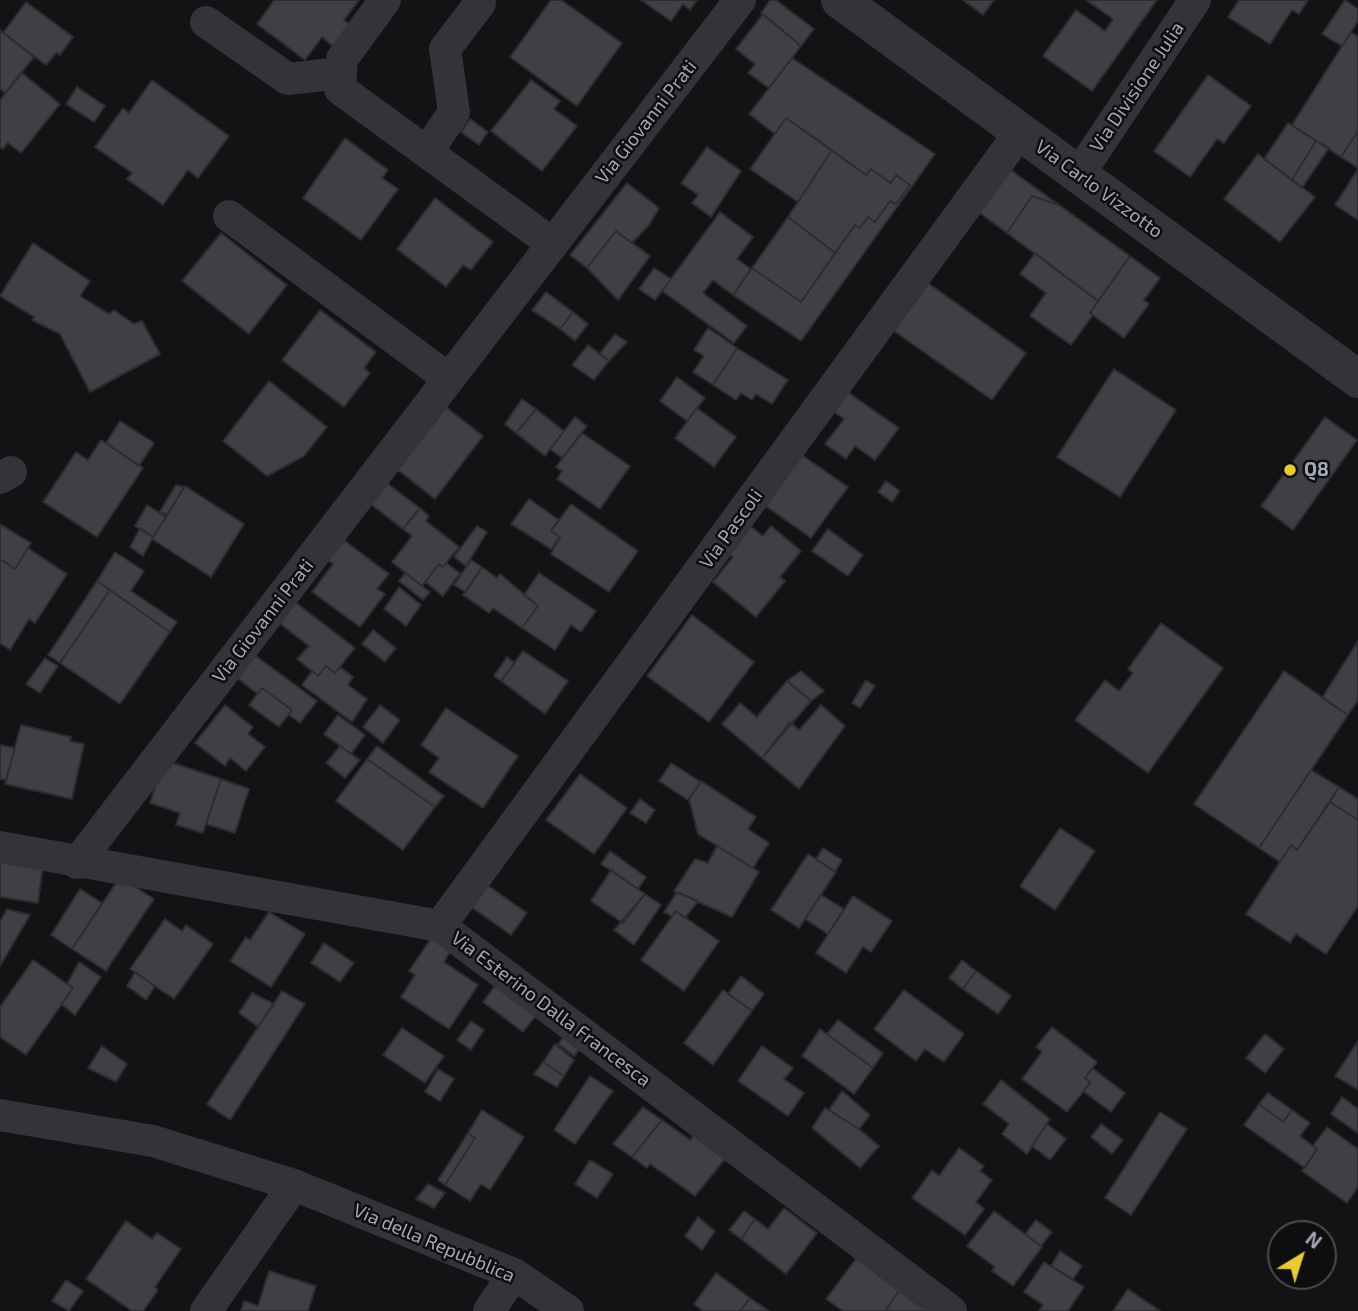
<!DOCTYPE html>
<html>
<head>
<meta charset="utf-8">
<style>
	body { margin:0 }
	#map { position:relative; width:1358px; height:1311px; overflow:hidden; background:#131214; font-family:"Exo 2",sans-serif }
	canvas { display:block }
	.north { position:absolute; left:1267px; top:1220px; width:70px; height:70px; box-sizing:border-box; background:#0e0d0f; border:2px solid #4a4b51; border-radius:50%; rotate:38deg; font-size:19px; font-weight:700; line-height:28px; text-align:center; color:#a4a7b4 }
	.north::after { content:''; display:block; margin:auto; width:24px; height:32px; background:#e8ca36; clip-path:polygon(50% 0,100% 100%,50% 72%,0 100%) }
</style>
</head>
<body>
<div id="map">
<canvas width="1358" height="1311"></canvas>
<div class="north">N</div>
</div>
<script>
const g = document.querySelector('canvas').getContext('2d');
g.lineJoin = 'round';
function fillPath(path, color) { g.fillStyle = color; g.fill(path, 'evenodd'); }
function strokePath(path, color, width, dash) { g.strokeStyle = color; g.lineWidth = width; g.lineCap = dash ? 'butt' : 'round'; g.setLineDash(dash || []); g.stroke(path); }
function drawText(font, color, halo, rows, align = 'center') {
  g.font = font + ' "Exo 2",sans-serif'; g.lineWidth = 5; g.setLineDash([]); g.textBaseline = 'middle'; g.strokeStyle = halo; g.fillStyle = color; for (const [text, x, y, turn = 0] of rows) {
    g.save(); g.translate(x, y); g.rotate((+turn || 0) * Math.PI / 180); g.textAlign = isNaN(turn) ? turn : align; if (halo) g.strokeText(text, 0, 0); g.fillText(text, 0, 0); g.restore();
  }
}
const building = new Path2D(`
	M274,0H359L344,20L350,25L334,47L322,37L305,60L257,24Z
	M551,0H561L622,43L577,106L510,57Z
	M641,0H697L690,10L683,4L671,21Z
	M770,0H776L814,29L801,46L761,13Z
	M963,0H994L983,15Z
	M1086,0H1157L1092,91L1043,56L1076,10L1105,31L1113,19Z
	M1239,0H1308L1299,14L1292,10L1270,44L1228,17Z
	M1345,0L1358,9V21L1342,46L1322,34Z
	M26,2L73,37L60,55L56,53L46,65L3,33Z
	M763,14L801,46L769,88L748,73L755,64L736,49Z
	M0,30L34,57L5,93L0,89Z
	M1351,32L1358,37V131L1341,157L1292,125Z
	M792,58L935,154L801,341L733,295L752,268L801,302L855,225L860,228L868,217L875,222L890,201L896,204L910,185L896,175L891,183L871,169L866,175L786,118L775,134L749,114Z
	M22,73L60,104L21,153L8,143L3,149L0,147V100Z
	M1208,75L1251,106L1224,143L1217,139L1190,177L1154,151Z
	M152,80L229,136L198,178L188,170L163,205L127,179L132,173L95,147L123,108L129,113Z
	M531,80L560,101L554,109L577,126L542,171L491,131Z
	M77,87L105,106L94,122L66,104Z
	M786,118L832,150L798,202L750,169Z
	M470,119L488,132L479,145L461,132Z
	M1288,123L1316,141L1292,180L1264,159Z
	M1358,131V168L1341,157Z
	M345,138L388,170L382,178L398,189L361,240L303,198Z
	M1316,141L1329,148L1302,188L1292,180Z
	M707,147L741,171L711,217L692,203L698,195L681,183Z
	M832,150L866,175L871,169L891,183L896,175L910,185L896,204L890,201L875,222L868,217L860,228L855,225L835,253L788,217Z
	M1258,154L1315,197L1280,242L1224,199Z
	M1008,168L1059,205L1032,196L1007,233L977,211Z
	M1358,169V220L1335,205Z
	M627,183L659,208L649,225L632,243L616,231L587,268L570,255Z
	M1032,196L1059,205L1130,256L1098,301L1007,233Z
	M435,198L493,242L471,270L463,265L446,287L397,249Z
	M720,212L753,237L737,259L751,269L733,295L713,280L703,293L747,326L734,343L662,291Z
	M788,217L835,253L801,302L752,268Z
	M616,231L650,256L618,300L587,268Z
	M221,233L287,285L249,334L182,281Z
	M33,243L90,281L80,296L109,314L114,310L134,324L142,321L160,354L90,392L60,334L32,320L34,317L0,296Z
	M1035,253L1098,301L1090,313L1093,315L1071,345L1030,316L1046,293L1020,274Z
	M1130,256L1160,278L1144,300L1149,304L1124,338L1090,313Z
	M654,268L671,279L655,300L639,289Z
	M928,283L1026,353L992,400L894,331Z
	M546,292L573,312L560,329L532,310Z
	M320,310L376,352L364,368L370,373L344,407L282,360Z
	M573,312L588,324L575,341L560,329Z
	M708,328L737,348L713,385L693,372L704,356L694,350Z
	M615,334L627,342L609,361L600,353Z
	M588,345L609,361L594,380L572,365Z
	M737,348L788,380L772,404L756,394L752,400L741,393L736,400L713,385Z
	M1114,369L1176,410L1120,497L1057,457Z
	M677,377L705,398L687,421L660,401Z
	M269,381L327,427L304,456L267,476L223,441Z
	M839,386L899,428L875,460L855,446L846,459L825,444L844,419L825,405Z
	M522,399L536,409L516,433L505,424Z
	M442,404L483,436L435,499L394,467Z
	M697,408L736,437L714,467L675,438Z
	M536,409L564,431L545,456L516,433Z
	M575,417L587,426L562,458L550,449Z
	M1325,417L1357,440L1293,530L1261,506Z
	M120,421L154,443L139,466L106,443Z
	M582,433L630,466L600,509L557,479L562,471L556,467Z
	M101,440L143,468L97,537L43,502L76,452L88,460Z
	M796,451L848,487L811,538L760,502Z
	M380,478L420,508L403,529L364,499Z
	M886,481L900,491L892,502L878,492Z
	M176,485L184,487L168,514L159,513Z
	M185,486L244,524L211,577L152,539Z
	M529,499L559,520L551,531L560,537L551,549L511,524Z
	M571,504L638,551L609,592L551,554L560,537L551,531Z
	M147,505L166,517L153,537L135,526Z
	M420,508L429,516L426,521L459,547L443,567L439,564L422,586L392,562L412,536L403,529Z
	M745,522L763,536L771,526L801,551L780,577L785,581L756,617L713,582L733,557L723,549Z
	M0,524L31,543L15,569L0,559Z
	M477,526L487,532L466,566L454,557Z
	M140,528L153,537L143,556L130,547Z
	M828,529L863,555L848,576L812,551Z
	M337,535L389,574L377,589L385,594L360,627L312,592L333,564L322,556Z
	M28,548L67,574L35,623L29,619L10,650L0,643V559L15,569Z
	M115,552L144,571L131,591L177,622L170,632L97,581Z
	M471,560L482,567L466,592L454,585Z
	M446,563L460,573L443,596L425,582L439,564L443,567Z
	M482,567L497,578L500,574L538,606L522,628L493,608L489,613L463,595Z
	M405,573L430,592L423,600L399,581Z
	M539,573L596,611L581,632L571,625L555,650L522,628L538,606L524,595Z
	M97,581L110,590L60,663L48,655Z
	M399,587L421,605L406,626L384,609Z
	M110,590L170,632L120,704L60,663Z
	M295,602L355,648L335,673L326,666L318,676L297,659L309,646L279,623Z
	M692,615L754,662L709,722L647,676Z
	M1161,623L1223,668L1148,773L1075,720L1105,680L1119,691L1133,673L1128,669Z
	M373,630L396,648L385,662L362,644Z
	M1358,641V700L1348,715L1322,698Z
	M249,651L317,701L300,723L289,715L292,710L262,688L258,694L232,674Z
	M523,651L568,681L545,714L501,681Z
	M507,657L515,663L501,681L494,676Z
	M45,658L58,666L40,693L26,684Z
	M326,666L335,673L340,667L353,677L348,685L367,699L352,722L302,685L312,671L318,676Z
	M801,671L824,691L811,701L787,681Z
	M1284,671L1348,715L1259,848L1194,804Z
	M866,680L875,686L860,708L852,703Z
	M787,681L811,701L762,758L722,724L740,703L757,717Z
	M262,688L292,710L279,727L249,705Z
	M225,705L253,727L248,734L265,747L246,771L230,758L225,766L195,743Z
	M380,705L400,720L383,743L363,727Z
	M821,705L845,726L799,789L762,758L790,722L799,730Z
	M446,708L518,756L483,808L429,772L439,758L421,745Z
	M338,715L365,735L351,754L324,734Z
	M21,725L71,737L70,741L84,744L72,799L5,784Z
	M0,745L15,748L6,780L0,779Z
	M340,746L360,760L345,778L326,763Z
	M377,746L444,796L435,807L367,759Z
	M367,759L435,807L403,850L336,801Z
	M164,760L221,779L203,833L176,825L180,813L150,803Z
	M671,763L701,782L688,800L659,781Z
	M1311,770L1339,787L1297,850L1291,845L1280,862L1259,848Z
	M580,774L627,808L594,854L546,820Z
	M221,779L249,789L235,833L206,824Z
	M701,781L756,817L748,829L769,843L753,868L698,834L689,799Z
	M1339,787L1358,799V820L1330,802Z
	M640,799L655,810L646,823L630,813Z
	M1330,802L1358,820V906L1326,954L1296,934L1290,943L1246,914L1291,845L1297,850Z
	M1060,828L1095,851L1055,910L1020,886Z
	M717,846L759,872L732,917L674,891L695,859L708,863Z
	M823,848L842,860L835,872L816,859Z
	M0,849L44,859L38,903L0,897Z
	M610,851L646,877L638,889L601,864Z
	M808,854L836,872L799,928L771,910Z
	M611,870L645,894L623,923L591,901Z
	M120,877L154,899L106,971L72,949Z
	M483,882L527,913L511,935L467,904Z
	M80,889L102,903L72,949L51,935Z
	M677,892L698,901L685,918L676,911L672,916L664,912Z
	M645,894L661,905L634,945L614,930Z
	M821,895L844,909L828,934L805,919Z
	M853,896L892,921L871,952L863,947L846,973L816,953Z
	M7,909L30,915L0,966V922Z
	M676,911L719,941L684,991L641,960Z
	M269,912L305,934L271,987L230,961L246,937L250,940Z
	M165,919L182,931L186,925L213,944L174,999L130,969Z
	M432,937L451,950L444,962L478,985L449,1029L401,997L415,975L409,971Z
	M324,943L354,963L340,982L311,963Z
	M33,960L73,988L26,1055L0,1037V1007Z
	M962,960L976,971L963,989L949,978Z
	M79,962L101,977L75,1015L61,1004L73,988L67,984Z
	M976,971L1011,996L998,1014L963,989Z
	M135,972L155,986L146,1000L127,986Z
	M741,976L764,994L752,1011L728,994Z
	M497,983L538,1013L523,1032L483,1002Z
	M723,990L752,1011L713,1065L684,1043Z
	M904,990L964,1034L944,1062L925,1049L916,1061L874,1029Z
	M282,991L305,1004L230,1120L207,1104Z
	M252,993L274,1004L258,1027L239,1013Z
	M838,1020L883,1053L873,1068L827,1034Z
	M471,1021L484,1030L471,1050L457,1040Z
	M1052,1027L1097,1062L1085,1078L1090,1083L1067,1112L1022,1079L1042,1052L1036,1047Z
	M402,1028L444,1056L425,1083L383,1055Z
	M820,1029L873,1068L854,1094L802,1056Z
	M566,1034L583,1045L574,1056L558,1044Z
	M1265,1034L1284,1049L1265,1073L1246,1058Z
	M1358,1041V1090L1335,1076Z
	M555,1044L574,1060L564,1076L543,1062Z
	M102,1046L127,1064L116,1082L88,1068Z
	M762,1046L793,1068L784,1079L804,1093L788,1116L738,1081Z
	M543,1062L564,1076L557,1087L534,1074Z
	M1092,1068L1125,1093L1111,1112L1083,1091L1090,1083L1085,1078Z
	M438,1069L454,1079L440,1101L425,1092Z
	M590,1076L613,1091L575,1144L554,1130Z
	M1001,1080L1050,1119L1027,1154L1002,1134L1009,1124L983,1104Z
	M842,1091L870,1115L859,1129L829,1110Z
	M1268,1093L1292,1110L1283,1122L1259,1104Z
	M1342,1097L1358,1109V1133L1331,1114Z
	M1259,1104L1283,1122L1292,1110L1310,1123L1300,1136L1317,1149L1305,1168L1244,1125Z
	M643,1107L662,1120L632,1157L613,1144Z
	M825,1108L859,1129L879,1146L860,1168L812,1128Z
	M482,1110L524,1137L490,1190L481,1184L470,1201L445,1185L475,1138L468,1133Z
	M1160,1112L1187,1129L1131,1215L1105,1198Z
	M662,1120L690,1140L695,1134L725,1159L695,1196L650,1164L647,1168L632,1157Z
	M1047,1124L1066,1139L1050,1160L1032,1146Z
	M1101,1124L1123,1140L1112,1154L1091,1137Z
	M1327,1127L1358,1149V1187L1347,1203L1302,1171L1317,1149L1313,1146Z
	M468,1133L475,1138L445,1185L438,1180Z
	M959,1148L984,1166L980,1171L992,1180L976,1202L984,1209L965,1235L912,1198L932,1170L939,1176Z
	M590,1160L613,1174L597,1198L575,1184Z
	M428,1184L445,1193L434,1208L416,1199Z
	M784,1208L817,1233L786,1274L741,1239L755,1219L768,1229Z
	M744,1211L755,1219L741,1239L729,1230Z
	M994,1211L1042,1247L1013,1286L992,1271L995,1267L967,1246Z
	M698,1217L715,1231L702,1250L685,1236Z
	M1036,1220L1052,1232L1041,1246L1025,1234Z
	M126,1221L152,1239L157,1233L181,1249L155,1287L158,1290L143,1311H132L86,1279Z
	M1060,1251L1082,1266L1073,1279L1051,1266Z
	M861,1252L905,1282L885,1311H843L826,1299Z
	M1044,1262L1084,1287L1068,1311H1039L1043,1305L1024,1292Z
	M269,1271L316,1286L308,1311H241L244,1301L258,1306Z
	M716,1273L750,1298L740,1311H703L694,1304Z
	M66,1280L83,1291L69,1311L52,1301Z
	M905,1282L926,1311H885Z
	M1128,1289L1160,1311H1113Z
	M750,1298L769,1311H740Z`);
fillPath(building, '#3f3f44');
strokePath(building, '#2d2c30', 2);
strokePath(new Path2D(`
	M385,0L342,59L340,89L553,244
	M206,22L288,79L341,73
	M427,152L454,112L445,49L480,3
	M1079,174L1195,0
	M229,216L449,379
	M0,478L11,472
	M0,847L440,926L951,1311
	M77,863L740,0
	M440,926L1021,131
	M0,1115L153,1141L294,1185L514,1274L568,1311
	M206,1311L294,1185
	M489,1311L514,1274`), '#343339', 32);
strokePath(new Path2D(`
	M840,0L1358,379`), '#343339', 38);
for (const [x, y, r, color] of [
	[1290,470,7,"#e8ca36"]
]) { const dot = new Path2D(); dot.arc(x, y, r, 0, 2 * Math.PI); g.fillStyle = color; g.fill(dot); strokePath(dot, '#0e0d0f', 2.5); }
drawText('19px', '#a4a7b4', '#0e0d0f', [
	["Via Divisione Julia",1137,87,-56],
	["Via Giovanni Prati",646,122,-52],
	["Via Carlo Vizzotto",1099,189,36],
	["Via Pascoli",731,529,-54],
	["Via Giovanni Prati",263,621,-52],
	["Via Esterino Dalla Francesca",551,1009,37],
	["Via della Repubblica",434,1243,23]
]);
drawText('bold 19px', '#a4a7b4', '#0e0d0f', [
	["Q8",1304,470]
], 'left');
</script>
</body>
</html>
